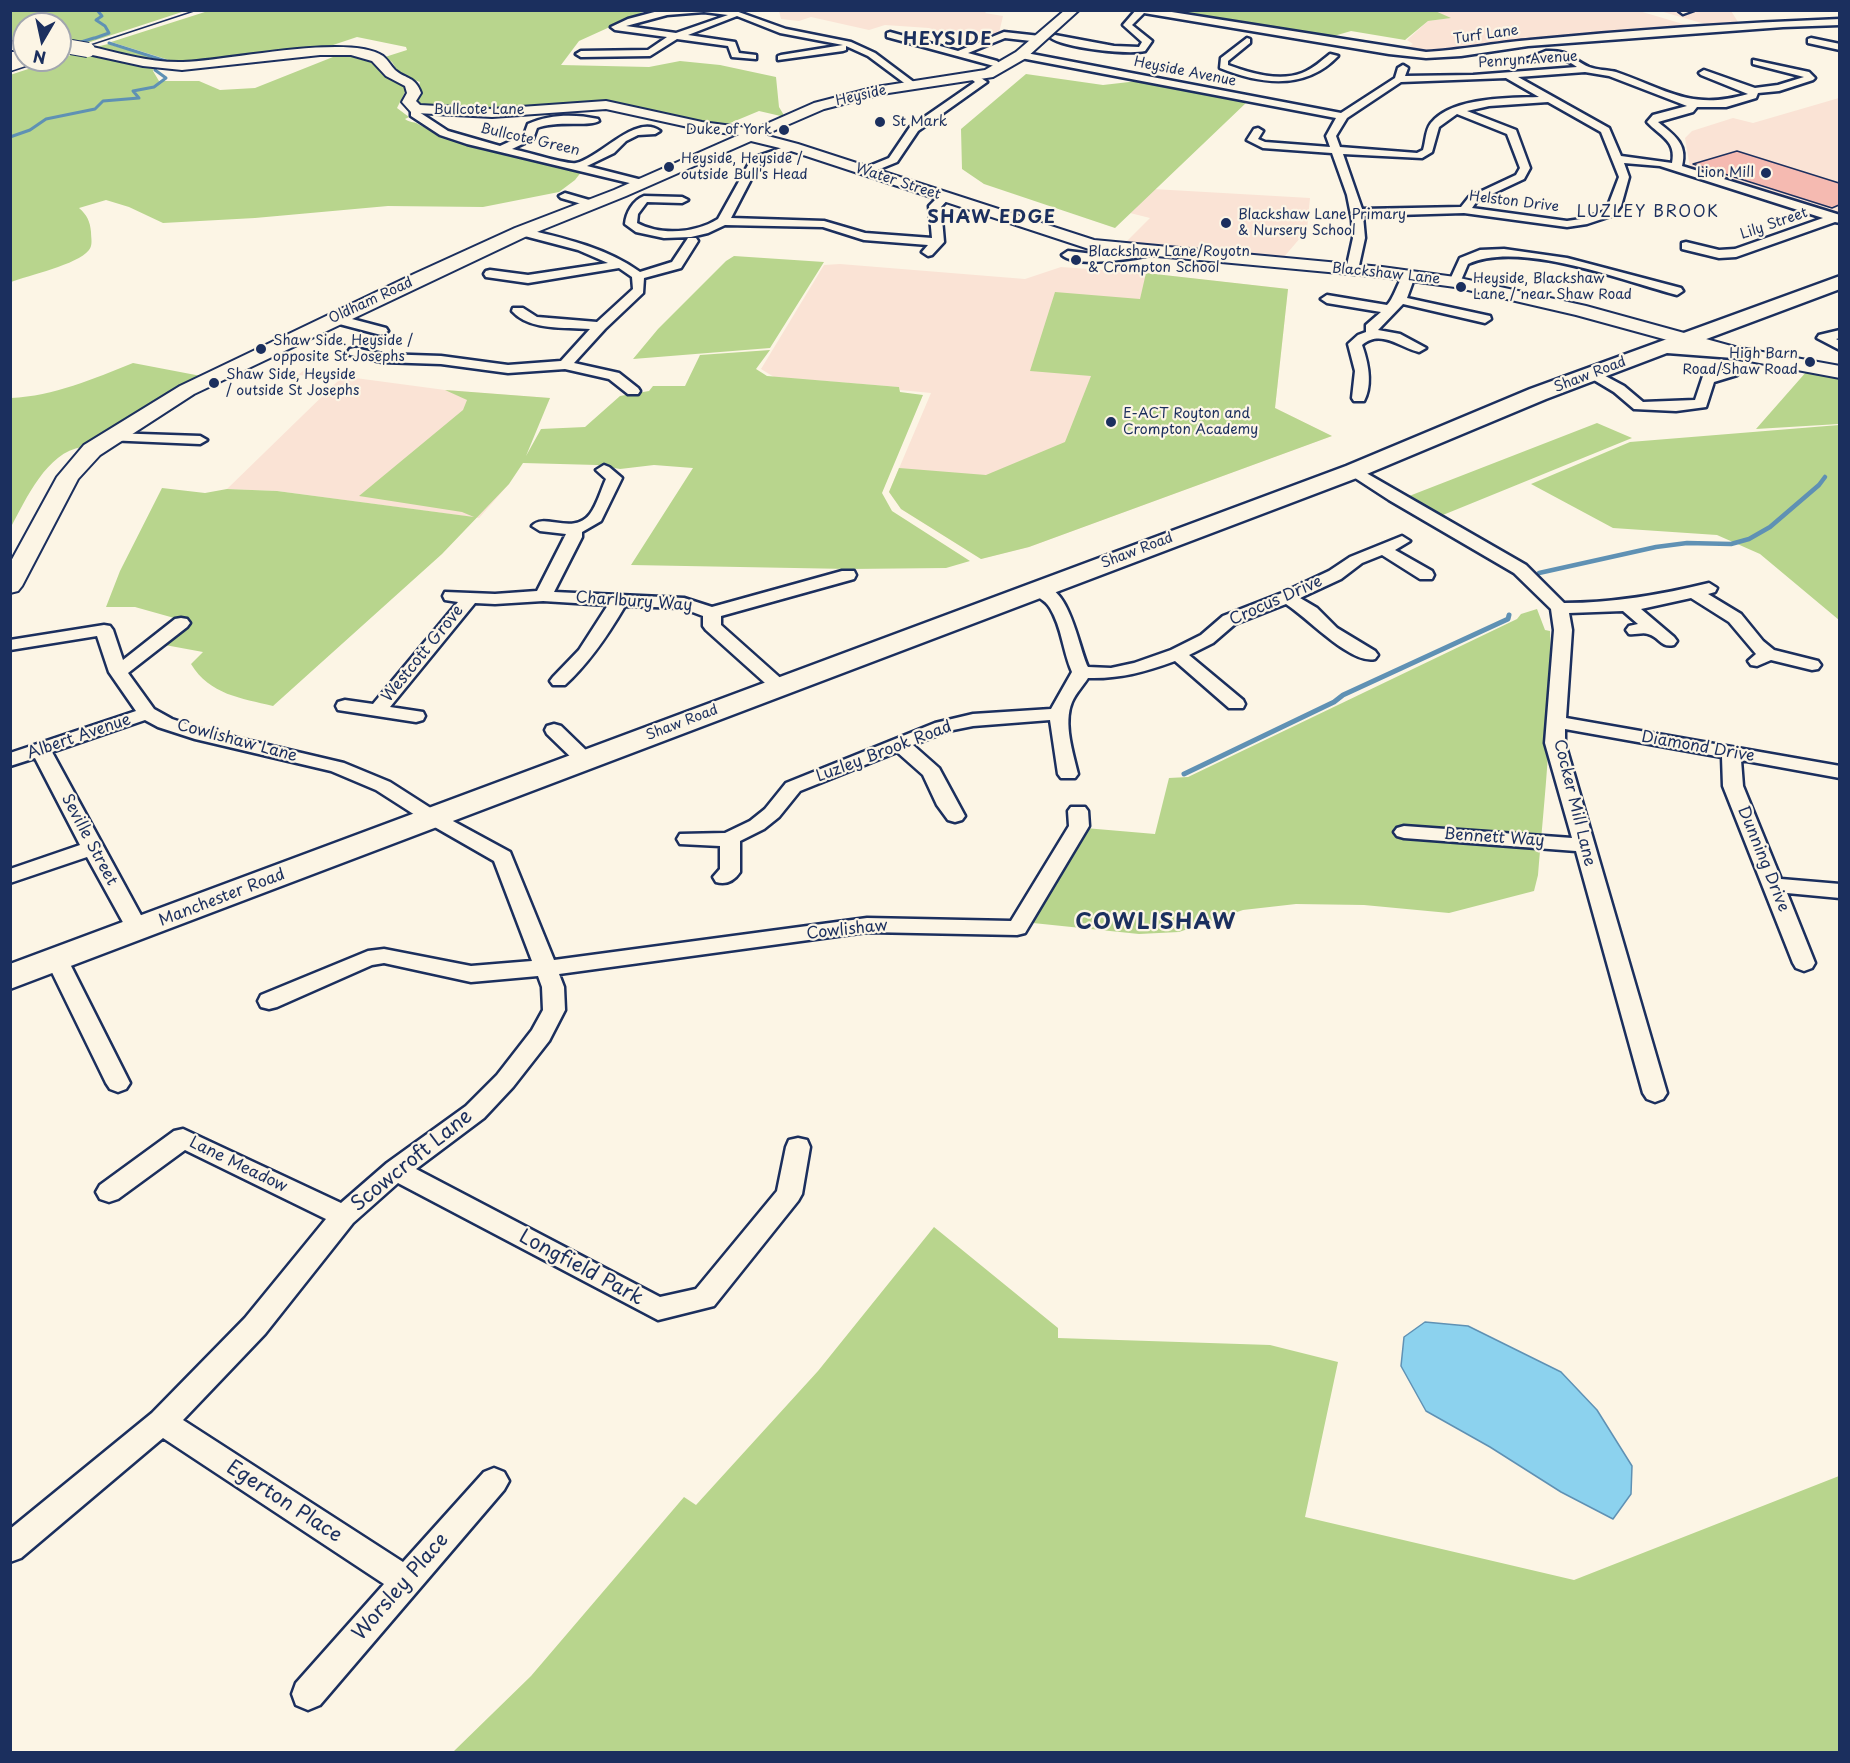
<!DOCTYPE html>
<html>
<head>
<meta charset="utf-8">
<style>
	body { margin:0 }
	#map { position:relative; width:1850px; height:1763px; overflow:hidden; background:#fcf5e5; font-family:"Playpen Sans",sans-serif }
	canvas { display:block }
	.frame { position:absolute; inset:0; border:12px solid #1b2f5e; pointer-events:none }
	.north { position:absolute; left:12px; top:12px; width:60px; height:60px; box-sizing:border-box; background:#fcf5e5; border:2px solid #a2a6af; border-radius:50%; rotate:189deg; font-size:16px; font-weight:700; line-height:24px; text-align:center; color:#1b2f5e }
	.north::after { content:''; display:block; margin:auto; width:21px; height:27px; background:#1b2f5e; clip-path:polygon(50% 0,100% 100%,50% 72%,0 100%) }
</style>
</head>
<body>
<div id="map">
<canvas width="1850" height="1763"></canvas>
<div class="frame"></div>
<div class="north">N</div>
</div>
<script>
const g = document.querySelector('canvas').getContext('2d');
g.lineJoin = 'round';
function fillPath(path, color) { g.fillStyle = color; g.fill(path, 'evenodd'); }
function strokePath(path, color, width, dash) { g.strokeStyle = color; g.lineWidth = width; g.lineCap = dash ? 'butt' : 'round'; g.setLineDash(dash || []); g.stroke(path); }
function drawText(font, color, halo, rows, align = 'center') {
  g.font = font + ' "Playpen Sans",sans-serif'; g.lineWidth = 4.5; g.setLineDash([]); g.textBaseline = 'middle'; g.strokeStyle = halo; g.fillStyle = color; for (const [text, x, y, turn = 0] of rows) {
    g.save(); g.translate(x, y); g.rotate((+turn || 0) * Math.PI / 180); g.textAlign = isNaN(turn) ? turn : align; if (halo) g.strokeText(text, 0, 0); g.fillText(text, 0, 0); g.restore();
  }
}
fillPath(new Path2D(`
	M988,10L985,13L1003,16L999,33L980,43L929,28L885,25L869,30L811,17L799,21L781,19L779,11Z
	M1433,11H1639L1700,29L1443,52L1400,50L1413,44L1407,40L1428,21L1449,18Z
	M1660,11H1731L1740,25L1712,26Z
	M1839,98V216L1690,168L1685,138L1692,131L1733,118L1753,123Z
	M1153,189L1310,198L1307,230L1283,258L1122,246L1150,218L1130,213Z
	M840,264L1025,279L1061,267L1146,273L1288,289L1275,408L1332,436L1029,547L981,559L901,509L889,492L931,393L900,390L899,387L774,377L761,369L824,265Z
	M303,371L445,390L550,398L509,484L479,518L277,491L227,489L338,381L336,378L298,375Z`), '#fae3d5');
fillPath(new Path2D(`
	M1433,10L1451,18L1428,21L1405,40L1351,31L1327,38L1156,11Z
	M11,11H185L78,46L60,45V24H24V45H11Z
	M208,11H645L579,41L561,65L649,67L680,61L720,65L776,77L779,107L785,117L759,111L723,126L607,104L492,110L421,107L415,102L420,82L400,75L392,62L385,57L407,50L406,47L357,37L330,46L331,49L206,64H163L169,60L111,42Z
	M108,44L161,60L158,63L92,48Z
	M83,51L155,66L153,71L159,81H199L220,90L255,88L343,53L363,56L374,63L380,72L401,83L406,90L397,108L409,117L405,119C410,123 413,121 418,124C431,131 443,137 458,142L582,171L575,180L559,192L483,207L388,206L255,218L163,223L129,207L106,200L79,208C87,215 90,221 91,232C91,238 93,245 89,250C77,265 29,275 11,282L10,75Z
	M1026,74L1103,85L1138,81L1247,102L1115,228L984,184L962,169L961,129Z
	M734,256L824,262L770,348L633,359L658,329L726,261Z
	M1146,273L1288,289L1275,408L1332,436L1029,547L981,559L901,509L889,492L899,468L986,475L1065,442L1091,376L1030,371L1055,292L1140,299Z
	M770,350L756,369L767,376L899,387L900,392L923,395L882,493L892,511L970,561L946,568L849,569L631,565L693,468L654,465L620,469L597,465L523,463L509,484L442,554L273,706C241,698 210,695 191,664L203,652L165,645L192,623L135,607H106L120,571L162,488L205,493L227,489L277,491L474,517L462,512L359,496L463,410L467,400L445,390L550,398L526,456L541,429L585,427L620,396L649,391L653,386H685L700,355Z
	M133,363L201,376L161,396L82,447C47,452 26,499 11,527V398C54,396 93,379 133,363Z
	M1807,371L1839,377V424L1756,429Z
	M1597,423L1632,438L1438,517L1404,498Z
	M1839,425V620L1760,554L1717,535L1613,528L1531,484L1630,442Z
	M1537,609L1545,630L1550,631C1554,713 1545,793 1538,875L1534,891L1449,913L1364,905L1296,904L1243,910L1179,932L1139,934L1033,923L1085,828L1155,834L1169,778L1188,777L1517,619L1521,614Z
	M934,1227L1058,1328V1338L1270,1345L1338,1362L1305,1517L1574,1580L1839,1476V1752H453L531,1676L684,1497L696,1505L818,1371Z`), '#b8d58d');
const water = new Path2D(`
	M1425,1322L1468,1326L1561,1372L1597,1410L1632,1466L1631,1494L1613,1519L1561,1492L1490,1447L1426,1411L1401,1366L1404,1337Z`);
fillPath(water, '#8cd2ee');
strokePath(water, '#5f91b4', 1.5);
strokePath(new Path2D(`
	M95,38L109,33L105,26L96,20L102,16L97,10
	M60,43L81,42L94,38
	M109,43L166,61L163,63
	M10,137L30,130L46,119L95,109L103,101L139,98L133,91L154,87L166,78L155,70L156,67`), '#5f91b4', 3);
strokePath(new Path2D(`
	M1539,573L1656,547L1687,543L1731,544L1749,539L1770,527L1819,485L1825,477`), '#5f91b4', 4.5);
strokePath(new Path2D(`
	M1184,774L1334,702L1343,695L1508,619L1509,615`), '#5f91b4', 5);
const building = new Path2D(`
	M1737,151L1839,183V205L1832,208L1693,164Z`);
fillPath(building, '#f5bab1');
strokePath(building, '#1b2f5e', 1.5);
const street = new Path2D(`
	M662,10H733L786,29L851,42L875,53L919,86L911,88L868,56L846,46V50L843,51L778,60V56L781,55L843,45L780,33L737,16L688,35L735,42L739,53L756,55V59L732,57L728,46L677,39L650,56L581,57L576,54L581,51L648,50L667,37L615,30L611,27L628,19ZM704,12L728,15L676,33L626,26L667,15Z
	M1136,10H1159L1426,52C1461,50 1495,43 1530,40C1633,30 1736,23 1840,19V25L1783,27L1528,46L1461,56L1426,58L1389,54L1144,13L1132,25L1152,41L1145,51C1128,55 1065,48 1051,38L1055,35L1114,46L1139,47L1142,42L1123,25Z
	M1694,10L1683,14L1679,11V10Z
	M890,32L958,51L1004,32L1040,36L1045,39L1040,42L1005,38L968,53L997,61L999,63L994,66L887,37V33Z
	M1247,38L1250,39V43L1228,61V65C1250,73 1279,82 1302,73C1313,69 1321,61 1330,54L1338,56C1305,91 1260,84 1220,68L1221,58Z
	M1811,38L1840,44V50L1808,43V39Z
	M1546,51C1570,50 1571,59 1589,67C1597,70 1607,70 1616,72C1668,90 1691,111 1748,94L1701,75L1699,73L1704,70L1755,88L1778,85L1804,77L1753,64V60L1809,72L1815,78L1813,80L1779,91L1758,93L1756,98L1726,107H1697L1693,112L1658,122C1674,135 1688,144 1682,166L1840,215V223L1835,222L1736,257L1719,258L1682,249V243L1686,242L1719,250L1735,249L1823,218L1660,166L1624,163L1629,177L1621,206L1614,215L1587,224L1567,227L1464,213L1363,216L1365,238L1358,270L1352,274L1346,270L1353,238L1352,220L1347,195L1332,153L1263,148L1247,140L1254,129L1258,128L1263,131L1258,139L1265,142L1330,147L1326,136L1336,118L1021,58L1016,55L1021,52L1341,113L1395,78L1398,68L1403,65L1408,68L1405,76L1473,75L1577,67C1561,55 1549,56 1531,62L1526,59ZM1585,72L1609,76L1687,106L1653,115L1647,122C1660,136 1677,141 1672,163L1621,156L1609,128L1518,77ZM1506,78L1539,97C1509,98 1452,97 1431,123C1425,131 1426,141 1423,150L1417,153L1340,147L1336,136L1347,118L1401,82ZM1548,102L1601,132L1619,177L1606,211L1581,219L1567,221L1472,208L1477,201L1524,179L1530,168L1516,130L1467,111L1489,106ZM1457,114L1507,134L1520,168L1516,175L1469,197L1461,207L1362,209L1343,154L1422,158L1432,152L1439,127Z
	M972,76H978L987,82L918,131L897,162L870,173H862V169L889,158L910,127L975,82L970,78Z
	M411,112H419L448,131L500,146L524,135L528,124C550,114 575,114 598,119L599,121C590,127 555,120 537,128L533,139L512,149C524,151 567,165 576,163C600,158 636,113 660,131L655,134L638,135L626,141L614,153L587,166L646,181L648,183L642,186L467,144L440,135L411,116Z
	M793,144L797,145V149L760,162L731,218L824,221L865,233L932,238L929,206L940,195L944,194L950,197L941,207L944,242L932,255L928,256L922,252L928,245L864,240L823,227L725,225L708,233L691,237L664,238L636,232L625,224C626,213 633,200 644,196L682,197L688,200L682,203L647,202L638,214L637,223C661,236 696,233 718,219L752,158Z
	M565,193L596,202L598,204L592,207L561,198L559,196Z
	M521,228C563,238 605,247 640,272L672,262L688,238H696L698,241L681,268L644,278L643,293L605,329L574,363L619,373L638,388L640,391L638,394H628L609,379L565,369L508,373L441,364L382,362L350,355L348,352L350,349L355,348L382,354L441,356L508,365L561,361L590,329C565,327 530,331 512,311L513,308H523L537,317L597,322L633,289L632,277L619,268L528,283L486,277L484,274L486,271L490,270L528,275L608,263L578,250L517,234L515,232Z
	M1146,248L1150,249V255C1131,259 1077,268 1062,255L1068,251L1102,255Z
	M1504,249L1567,258L1681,288L1683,291L1677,295C1623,281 1520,240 1468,264L1459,285L1455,286L1449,282L1460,258L1480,250Z
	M1409,272L1415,276L1407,298L1490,316L1491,319L1485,323L1403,304L1378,330L1400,334L1426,348L1419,352C1399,347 1381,329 1362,345C1368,362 1373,384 1364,401H1354L1352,398L1355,371L1348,344L1358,335L1366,332V325L1381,312L1327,303L1321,299L1327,295L1387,305C1396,296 1398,276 1409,272Z
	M333,314L386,328L388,331L381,335L328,321L327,318Z
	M1840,330V338L1836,339L1840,341V350L1817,338L1819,335Z
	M1732,368L1739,372L1737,375L1714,382L1706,407L1676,411L1634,409L1614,392L1584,374L1591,370L1596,371L1624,386L1643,402L1695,400L1703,376Z
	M111,433L200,436L207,440L200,444L106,440L104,437L106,434Z
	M604,465L609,467L622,478L601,521L582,532V537L554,592L684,598L712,607L842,571H854L856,575L854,579L721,616V625L786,683L789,687L786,691H774L706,630L703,626V616L682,608L625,606C608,635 590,662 565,685H553L550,681L553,677L579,650L608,605L543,601L495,604L475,603L390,707L423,712L425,716L423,720L416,722L338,710L336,706L338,702L345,700L373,704L458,602L445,600L443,596L445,592L495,594L537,591L566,534L540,531L532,526C544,512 573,536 590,514C597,505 601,490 606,479L596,470Z
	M1354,466L1526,565L1564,603C1614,603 1660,595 1709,583L1717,588L1715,592L1708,594L1741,614L1763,641L1774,650L1818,661L1821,665L1818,669L1812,670L1771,660L1757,666L1751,665L1748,661L1756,654L1729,622L1691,598L1641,609L1674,637L1677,641L1674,645C1660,648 1660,637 1648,634C1643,632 1635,635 1629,634L1626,630L1629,626L1638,624L1623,611L1569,613L1572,630L1566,718L1840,766V778L1741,760L1743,786L1781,879L1840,884V898L1787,893L1815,963L1812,968L1804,971L1796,968L1793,963L1723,786L1722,757L1565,729V743L1667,1093L1663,1099L1655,1102L1647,1099L1643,1093L1576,851L1404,838L1397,836L1394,832L1397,828L1404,826L1572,838L1545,743L1554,630L1551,609L1514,573L1389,500L1349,474L1346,471L1349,468Z
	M1402,536L1410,541L1395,550L1432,571L1434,575L1432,579H1420L1382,555L1362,563L1341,579L1300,598L1317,608L1337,628L1375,651L1378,655L1375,659C1351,665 1307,617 1286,604L1235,624L1213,643L1189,655L1243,700L1245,704L1243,708H1229L1175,661C1145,672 1119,679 1088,678C1083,686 1076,693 1072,702C1063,723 1073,753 1078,774L1075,778H1061L1058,774L1050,720L973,726L948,731L913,745L939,768L965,816L962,820L955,822L948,820L937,805L923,775L897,752L800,791L779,817L764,829L740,841V872C734,881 726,885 716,882L713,877L720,869V846L680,844L677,839L680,834L725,833L750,821L765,809L786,783L935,723L973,714L1051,709L1072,672C1063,652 1062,627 1050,608C1045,599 1035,597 1029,589L1031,585C1069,576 1077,644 1088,667L1111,668L1134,663L1171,650L1201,635L1223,616L1282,593L1329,571L1350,557Z
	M181,618L187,619L190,623L187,627L128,673L154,709L172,719L208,731L344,763L390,782L440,814L510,852L554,960L867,918L1011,921L1069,826L1068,811L1071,807H1085L1088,811L1089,826L1025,933L1017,935L867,932L559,974L564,987L565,1010L549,1041L513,1087L484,1118L416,1169L660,1297L696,1289L777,1191L786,1147L789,1140L798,1138L807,1140L810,1147L802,1194L798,1201L714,1306L658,1320L398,1183L353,1223L265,1334L183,1420L403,1562L484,1472L494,1468L504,1472L509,1481L504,1490L320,1705L308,1710L296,1705L292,1694L296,1683L384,1584L163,1438L21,1558L10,1562V1529L152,1413L245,1318L326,1219L185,1150L118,1199L109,1202L100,1199L96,1192L100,1185L174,1131L183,1129L341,1203L387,1163L466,1106L497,1075L532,1030L543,1010L542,987L538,976L471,982L384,963L372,965L277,1007L269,1009L261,1007L258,1001L261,995L368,951L384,949L471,966L532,961L494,861L426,822L376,790L331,771L195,739L158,727L145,720L52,752L149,930L146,935L138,937L130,935L87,857L10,883V869L80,845L35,758L10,766V753L136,711L109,672L97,636L10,650V640L104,625L110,626L113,630L123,660L175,619Z
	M554,724L561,726L592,756L595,760L592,764H578L547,734L545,730L547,726Z
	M57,953L65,955L68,960L130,1083L126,1089L118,1092L110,1089L106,1083L46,960L49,955Z`);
const secondary = new Path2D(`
	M1065,10H1079L1026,58L993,77L882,94L824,109L764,135L798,144L1094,240L1382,267L1455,277L1586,306L1735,347L1840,366V378L1733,358L1576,315L1455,287L1382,277L1092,250L788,150L751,141L626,196L527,236L194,394L100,455L78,479L22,586L18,591L10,593V563L57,477L84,445L180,386L414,274L515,228L614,190L739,135L702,130L606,109L492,117L416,113L411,112L402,102L407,93L405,86L386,76L372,61L351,55H320L182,70L143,66L88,54L83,53L81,50L83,47L88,46C119,53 151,63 183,62C226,61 350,33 383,56C388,60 391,66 395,70C407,80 415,76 421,93L416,101L420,105L492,109L606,101L702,122L755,129L814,103L876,87L985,70L1016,52Z
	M10,42H24V50H10Z`);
const primary = new Path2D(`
	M1840,276V289L1693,344L1740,348L1744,352L1740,356L1733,358L1667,353L1546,399L1362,476L10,989V964L1346,466L1530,389Z`);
strokePath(street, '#1b2f5e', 5);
strokePath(secondary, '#1b2f5e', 4);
strokePath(primary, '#1b2f5e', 5);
fillPath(street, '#fcf5e5');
fillPath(secondary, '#fcf5e5');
fillPath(primary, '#fcf5e5');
strokePath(new Path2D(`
	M60,55L197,10
	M10,72L46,60`), '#1b2f5e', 1.5);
const secondaryBridge = new Path2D(`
	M71,47L88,50`);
strokePath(secondaryBridge, '#1b2f5e', 16, []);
strokePath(secondaryBridge, '#fcf5e5', 14);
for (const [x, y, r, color] of [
	[880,122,6,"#1b2f5e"],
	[784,130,6,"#1b2f5e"],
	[669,167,6,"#1b2f5e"],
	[1766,173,6,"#1b2f5e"],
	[1226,223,6,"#1b2f5e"],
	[1076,260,6,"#1b2f5e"],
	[1461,287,6,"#1b2f5e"],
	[261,349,6,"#1b2f5e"],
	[1810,362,6,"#1b2f5e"],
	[214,383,6,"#1b2f5e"],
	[1111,422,6,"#1b2f5e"]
]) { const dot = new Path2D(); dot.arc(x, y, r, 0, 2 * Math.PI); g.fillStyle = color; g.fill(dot); strokePath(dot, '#fcf5e5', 2); }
drawText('14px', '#1b2f5e', '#fcf5e5', [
	["Turf Lane",1486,35,-8],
	["Penryn Avenue",1528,60,-4],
	["Heyside Avenue",1185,72,11],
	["Heyside",861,96,-13],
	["Bullcote Lane",479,110],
	["Bullcote Green",530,140,13],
	["Water Street",898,182,18],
	["Helston Drive",1514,202,7],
	["Lily Street",1774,224,-19],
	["Blackshaw Lane",1386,274,6],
	["Oldham Road",371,301,-25],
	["Shaw Road",1590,375,-21],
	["Shaw Road",1137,551,-21],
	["Shaw Road",682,723,-21]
]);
drawText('14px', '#1b2f5e', '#fcf5e5', [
	["St Mark",892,122],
	["Duke of York",772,130,"right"],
	["Heyside, Heyside /",681,159],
	["outside Bull's Head",681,175],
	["Lion Mill",1754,173,"right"],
	["Blackshaw Lane Primary",1238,215],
	["& Nursery School",1238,231],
	["Blackshaw Lane/Royotn",1088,252],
	["& Crompton School",1088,268],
	["Heyside, Blackshaw",1473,279],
	["Lane / near Shaw Road",1473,295],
	["Shaw Side. Heyside /",273,341],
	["opposite St Josephs",273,357],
	["High Barn",1798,354,"right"],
	["Road/Shaw Road",1798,370,"right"],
	["Shaw Side, Heyside",226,375],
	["/ outside St Josephs",226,391],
	["E-ACT Royton and",1123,414],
	["Crompton Academy",1123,430]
], 'left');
g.letterSpacing = '1.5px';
drawText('16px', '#1b2f5e', '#fcf5e5', [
	["LUZLEY BROOK",1648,213]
]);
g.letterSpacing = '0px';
drawText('16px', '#1b2f5e', '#fcf5e5', [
	["Crocus Drive",1276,601,-24],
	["Charlbury Way",634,602,4],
	["Westcott Grove",423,654,-51],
	["Albert Avenue",79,737,-19],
	["Cowlishaw Lane",237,741,15],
	["Diamond Drive",1698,747,10],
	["Luzley Brook Road",884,752,-21],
	["Cocker Mill Lane",1574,803,76],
	["Bennett Way",1494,838,4],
	["Seville Street",89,840,62],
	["Dunning Drive",1763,859,68],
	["Manchester Road",222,898,-21],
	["Cowlishaw",847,930,-6],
	["Lane Meadow",238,1165,26]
]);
g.letterSpacing = '1.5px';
drawText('bold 18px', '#1b2f5e', '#fcf5e5', [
	["HEYSIDE",948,40],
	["SHAW EDGE",992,218]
]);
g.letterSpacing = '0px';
drawText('20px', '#1b2f5e', '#fcf5e5', [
	["Scowcroft Lane",412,1161,-39],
	["Longfield Park",581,1268,28],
	["Egerton Place",284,1502,33],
	["Worsley Place",401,1587,-49]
]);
g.letterSpacing = '1.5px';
drawText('bold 22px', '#1b2f5e', '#fcf5e5', [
	["COWLISHAW",1156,923]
]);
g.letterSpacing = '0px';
</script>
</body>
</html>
